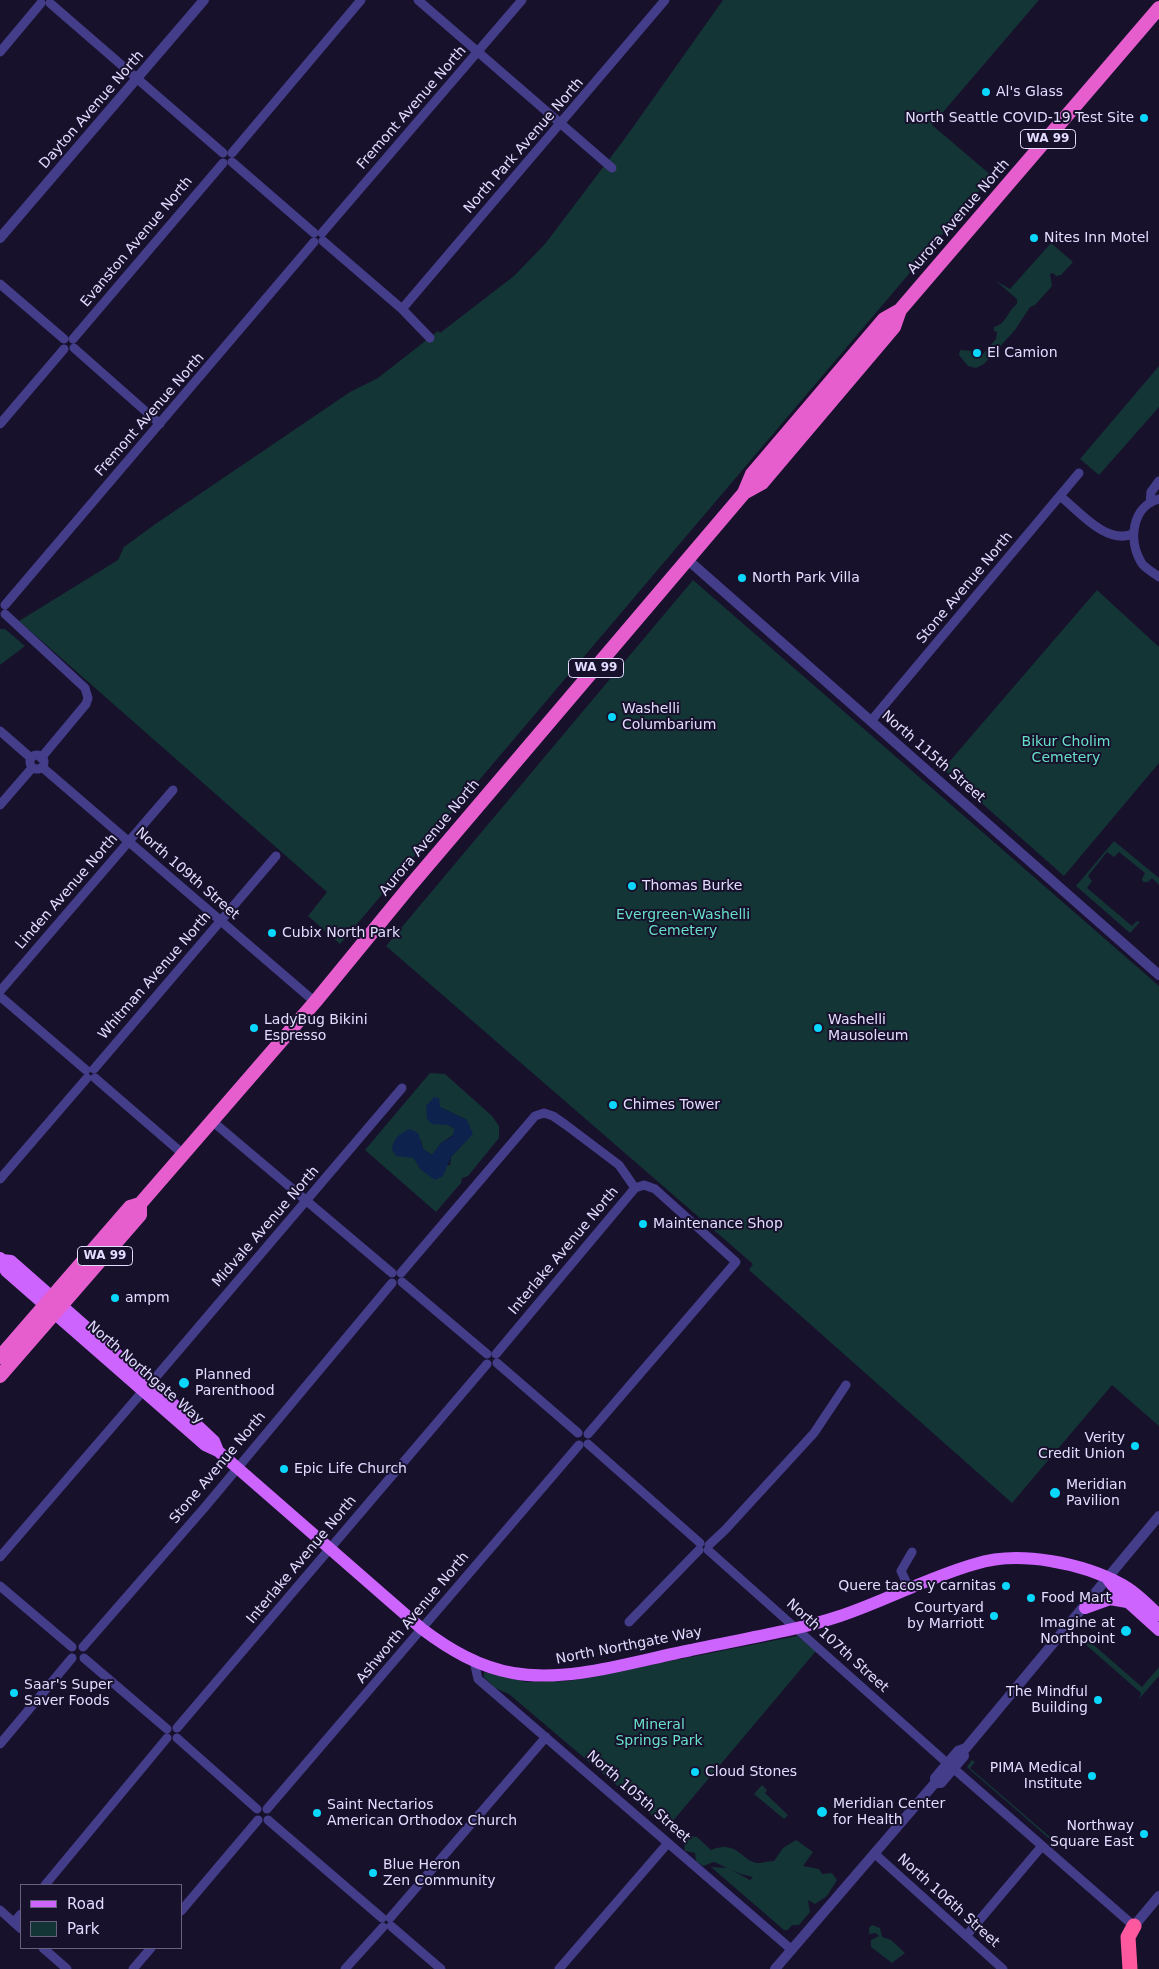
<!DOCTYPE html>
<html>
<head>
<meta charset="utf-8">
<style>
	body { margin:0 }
	#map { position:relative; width:1159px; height:1969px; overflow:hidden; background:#17112c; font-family:"DejaVu Sans",sans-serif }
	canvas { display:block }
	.legend { position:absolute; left:20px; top:1884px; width:162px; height:65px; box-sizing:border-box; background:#17112c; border:1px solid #686280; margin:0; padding:6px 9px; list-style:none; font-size:15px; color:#e2dcff }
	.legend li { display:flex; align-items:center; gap:10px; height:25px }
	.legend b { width:25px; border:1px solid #686280 }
</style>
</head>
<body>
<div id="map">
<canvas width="1159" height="1969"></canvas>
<ul class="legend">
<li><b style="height:6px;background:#cd64fe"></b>Road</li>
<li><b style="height:14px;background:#143536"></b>Park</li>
</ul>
</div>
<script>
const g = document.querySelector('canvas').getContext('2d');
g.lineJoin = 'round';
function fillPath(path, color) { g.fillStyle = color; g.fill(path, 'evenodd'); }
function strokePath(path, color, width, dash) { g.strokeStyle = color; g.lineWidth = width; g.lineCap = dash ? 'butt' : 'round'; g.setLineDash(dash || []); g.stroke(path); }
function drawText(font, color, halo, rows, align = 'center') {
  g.font = font + ' "DejaVu Sans",sans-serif'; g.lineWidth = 4; g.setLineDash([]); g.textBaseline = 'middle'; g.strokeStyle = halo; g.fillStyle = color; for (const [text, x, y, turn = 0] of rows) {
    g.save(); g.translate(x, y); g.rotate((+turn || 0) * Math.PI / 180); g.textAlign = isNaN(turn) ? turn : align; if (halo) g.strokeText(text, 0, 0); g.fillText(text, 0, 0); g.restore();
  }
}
fillPath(new Path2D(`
	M723,0H1039L932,125L992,176L340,944L308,916L327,892L19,621L118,560L124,547L154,525L350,392L378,378L438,331L440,333L514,276L545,244L626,137Z
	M1051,243L1073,262L1061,275L1056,276L1053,273L1050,274L1052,286L1035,305L1030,307L1015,330L984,364L976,368L968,366L959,355L960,350L974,351V354H983L996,339L997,332L994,331V327C1007,324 1007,311 1017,304V299L996,281L1010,289Z
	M1159,366V407L1099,475L1080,459Z
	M693,580L1159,986V1426L1112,1385L1012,1503L749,1270L753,1264L386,946Z
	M1097,590L1159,647V763L1064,876L943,769Z
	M0,629H5L25,646L0,665Z
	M1114,841L1159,878V885L1152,878L1148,882H1143L1142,879L1145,873L1119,852L1114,857L1107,852L1088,876L1092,881L1087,888L1132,926L1137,921L1140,922L1130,933L1076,886Z
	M430,1073L445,1074L492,1116L499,1126V1138L468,1176L462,1178L461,1183L436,1212L365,1150ZM434,1097L440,1107L467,1120L466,1141L451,1157L450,1165L421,1170L414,1158L406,1156L421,1140L423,1149L432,1155L441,1143L453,1135L455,1129L448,1125Z
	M1080,1633L1142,1687L1159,1667V1676L1139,1699L1141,1693L1077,1637Z
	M797,1636L816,1651L667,1828L509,1694L495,1688L484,1677V1672L526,1682L569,1681Z
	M972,1760L975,1762L970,1768L1058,1844L1063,1839L1065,1840L1059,1847L1048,1845L1052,1841L967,1767Z
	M762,1785L767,1790L765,1793L788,1815L784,1819L754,1794Z
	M689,1836L697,1837L711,1850C738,1839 742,1862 758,1863C763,1863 768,1861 774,1861L783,1848L796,1840L813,1852L803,1866L819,1869L822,1874L832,1873L837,1880L827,1896L815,1904L808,1900L810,1912L799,1925H792L788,1930H784L711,1867L728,1868L750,1880L753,1877L741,1874L714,1862L703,1866L696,1861L695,1853L685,1851L684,1841Z
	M872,1925L880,1928L882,1937L891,1940L905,1953L892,1963L871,1947V1940L879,1936L876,1933L869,1934V1928Z`), '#143536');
fillPath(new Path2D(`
	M434,1097L439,1098L440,1107L467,1120L473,1134L451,1157L443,1176L435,1180L421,1170L414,1158L396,1156L392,1150C393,1138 400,1133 410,1129L418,1133L423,1149L432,1155L441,1143L453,1136L454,1128L448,1125L432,1124L427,1119L426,1106Z`), '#0e224e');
strokePath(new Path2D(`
	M418,0L612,168
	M50,3L223,153
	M0,52L41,3
	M232,153L361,0
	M232,162L314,233
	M322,233L522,0
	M323,241L402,309L430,338
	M0,284L64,339
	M402,309L665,0
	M73,339L223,163
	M74,348L160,424
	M0,424L64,349
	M1060,496C1079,511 1106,545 1133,534
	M1159,499C1132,506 1128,540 1141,562C1144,568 1153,572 1159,577
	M1150,503L1151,492L1159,481
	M5,605L314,242
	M5,614L85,688L88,698L86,704L41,758
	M871,721L1079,473
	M0,731L31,758
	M30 762a7 7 0 1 1 14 0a7 7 0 1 1-14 0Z
	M42,767L315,1002
	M0,805L32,768
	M1,990L173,790
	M2,998L86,1070
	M94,1069L276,856
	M95,1078L183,1154
	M212,1121L392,1273
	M0,1179L87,1078
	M401,1273L535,1116L544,1113L553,1116L566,1125L619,1165L635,1188
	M402,1282L487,1354
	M496,1354L635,1188L644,1185L655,1189L736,1262L588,1434
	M497,1363L578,1433
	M150,1384L402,1088
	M588,1444L700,1543
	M709,1545L725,1530L814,1433L846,1385
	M708,1550L947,1763
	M0,1557L143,1391
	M0,1586L72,1647
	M910,1590L901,1571L912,1552
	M629,1622L699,1550
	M83,1647L205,1507L392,1283
	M84,1658L167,1729
	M474,1661L478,1679L792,1950
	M177,1728L487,1364
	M177,1738L257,1809
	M0,1744L72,1658
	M953,1768L1134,1926
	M267,1809L579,1445
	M268,1820L382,1918
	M875,1854L1003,1969
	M45,1885L167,1738
	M0,1910L21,1929
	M181,1911L258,1820
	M390,1918L546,1737
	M14,1922L21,1914
	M391,1926L441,1969
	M966,1936L1042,1846
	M43,1948L67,1969
	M133,1969L151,1948
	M345,1969L383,1927
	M559,1969L668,1843`), '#443d8a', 9);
strokePath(new Path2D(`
	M0,238L204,0
	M688,560L1159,975
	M935,1783V1778L958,1751L966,1748L1159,1516
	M1134,1926L1159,1896
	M775,1969L935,1783H941L964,1756L963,1751`), '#443d8a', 10);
strokePath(new Path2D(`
	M0,1258L6,1271L205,1445L218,1451L422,1629C450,1650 479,1667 513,1673C569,1683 635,1661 691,1650C740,1639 792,1632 840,1616C885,1601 929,1577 975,1564C1019,1550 1083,1563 1123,1585C1136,1592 1148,1605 1159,1615
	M2,1260L11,1261L196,1424L214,1441L218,1451
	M1107,1578L1118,1593L1159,1630
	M1085,1608L1110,1599L1127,1602`), '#cd64fe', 12);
strokePath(new Path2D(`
	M744,493L762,483L894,327L900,310L1159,8
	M0,1357L130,1207L140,1204L315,1002L410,886L744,493L752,474L884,319L900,310
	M0,1376L140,1215V1204`), '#e65ece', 14);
strokePath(new Path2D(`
	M1130,1969L1128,1937L1134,1926`), '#fe589e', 15);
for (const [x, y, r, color] of [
	[986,92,5,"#0ad7fd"],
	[1144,118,5,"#0ad7fd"],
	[1034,238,5,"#0ad7fd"],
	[977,353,5,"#0ad7fd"],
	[742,578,5,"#0ad7fd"],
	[612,717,5,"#0ad7fd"],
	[632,886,5,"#0ad7fd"],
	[272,933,5,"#0ad7fd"],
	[254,1028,5,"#0ad7fd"],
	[818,1028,5,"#0ad7fd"],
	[613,1105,5,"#0ad7fd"],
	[643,1224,5,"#0ad7fd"],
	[115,1298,5,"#0ad7fd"],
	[184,1383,6,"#0ad7fd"],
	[1135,1446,5,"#0ad7fd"],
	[284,1469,5,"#0ad7fd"],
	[1055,1493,6,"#0ad7fd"],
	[1006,1586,5,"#0ad7fd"],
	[1031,1598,5,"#0ad7fd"],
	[994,1616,5,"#0ad7fd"],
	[1126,1631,6,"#0ad7fd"],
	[14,1693,5,"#0ad7fd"],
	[1098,1700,5,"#0ad7fd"],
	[695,1772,5,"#0ad7fd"],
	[1092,1776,5,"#0ad7fd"],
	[822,1812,6,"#0ad7fd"],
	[317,1813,5,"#0ad7fd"],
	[1144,1834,5,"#0ad7fd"],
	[373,1873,5,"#0ad7fd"]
]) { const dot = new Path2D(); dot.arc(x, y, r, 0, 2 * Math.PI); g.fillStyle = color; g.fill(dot); strokePath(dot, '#17112c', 2); }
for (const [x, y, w] of [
	[1048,139,55],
	[596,668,55],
	[105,1256,55]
]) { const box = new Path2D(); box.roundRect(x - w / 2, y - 9.5, w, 19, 4); g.fillStyle = '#17112c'; g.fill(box); strokePath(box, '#e2dcff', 1); }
drawText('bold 12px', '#e2dcff', null, [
	["WA 99",1048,139],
	["WA 99",596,668],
	["WA 99",105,1256]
]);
drawText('14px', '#e2dcff', '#17112c', [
	["Al's Glass",996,92],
	["North Seattle COVID-19 Test Site",1134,118,"right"],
	["Nites Inn Motel",1044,238],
	["El Camion",987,353],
	["North Park Villa",752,578],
	["Washelli",622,709],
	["Columbarium",622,725],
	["Thomas Burke",642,886],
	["Cubix North Park",282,933],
	["LadyBug Bikini",264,1020],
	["Espresso",264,1036],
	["Washelli",828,1020],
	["Mausoleum",828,1036],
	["Chimes Tower",623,1105],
	["Maintenance Shop",653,1224],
	["ampm",125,1298],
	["Planned",195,1375],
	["Parenthood",195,1391],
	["Verity",1125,1438,"right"],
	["Credit Union",1125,1454,"right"],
	["Epic Life Church",294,1469],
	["Meridian",1066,1485],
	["Pavilion",1066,1501],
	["Quere tacos y carnitas",996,1586,"right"],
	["Food Mart",1041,1598],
	["Courtyard",984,1608,"right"],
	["by Marriott",984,1624,"right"],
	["Imagine at",1115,1623,"right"],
	["Northpoint",1115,1639,"right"],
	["Saar's Super",24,1685],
	["Saver Foods",24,1701],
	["The Mindful",1088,1692,"right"],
	["Building",1088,1708,"right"],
	["PIMA Medical",1082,1768,"right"],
	["Institute",1082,1784,"right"],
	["Cloud Stones",705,1772],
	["Meridian Center",833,1804],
	["for Health",833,1820],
	["Saint Nectarios",327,1805],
	["American Orthodox Church",327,1821],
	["Northway",1134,1826,"right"],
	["Square East",1134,1842,"right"],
	["Blue Heron",383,1865],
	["Zen Community",383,1881]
], 'left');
drawText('14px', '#e2dcff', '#17112c', [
	["Fremont Avenue North",412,108,-49],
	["Dayton Avenue North",92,110,-49],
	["North Park Avenue North",524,146,-49],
	["Aurora Avenue North",959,217,-49],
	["Evanston Avenue North",137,242,-50],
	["Fremont Avenue North",150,415,-49],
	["Stone Avenue North",965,588,-50],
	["North 115th Street",933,757,41],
	["Aurora Avenue North",430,838,-50],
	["North 109th Street",187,874,41],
	["Linden Avenue North",67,892,-49],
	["Whitman Avenue North",155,976,-49],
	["Midvale Avenue North",266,1227,-49],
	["Interlake Avenue North",564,1251,-50],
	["North Northgate Way",145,1373,41],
	["Stone Avenue North",218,1468,-50],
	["Interlake Avenue North",302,1560,-50],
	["Ashworth Avenue North",413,1618,-50],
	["North Northgate Way",629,1646,-11],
	["North 107th Street",837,1646,42],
	["North 105th Street",638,1797,41],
	["North 106th Street",948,1901,42]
]);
drawText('14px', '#67e0c9', '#17112c', [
	["Bikur Cholim",1066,742],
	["Cemetery",1066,758],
	["Evergreen-Washelli",683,915],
	["Cemetery",683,931],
	["Mineral",659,1725],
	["Springs Park",659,1741]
]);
</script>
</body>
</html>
